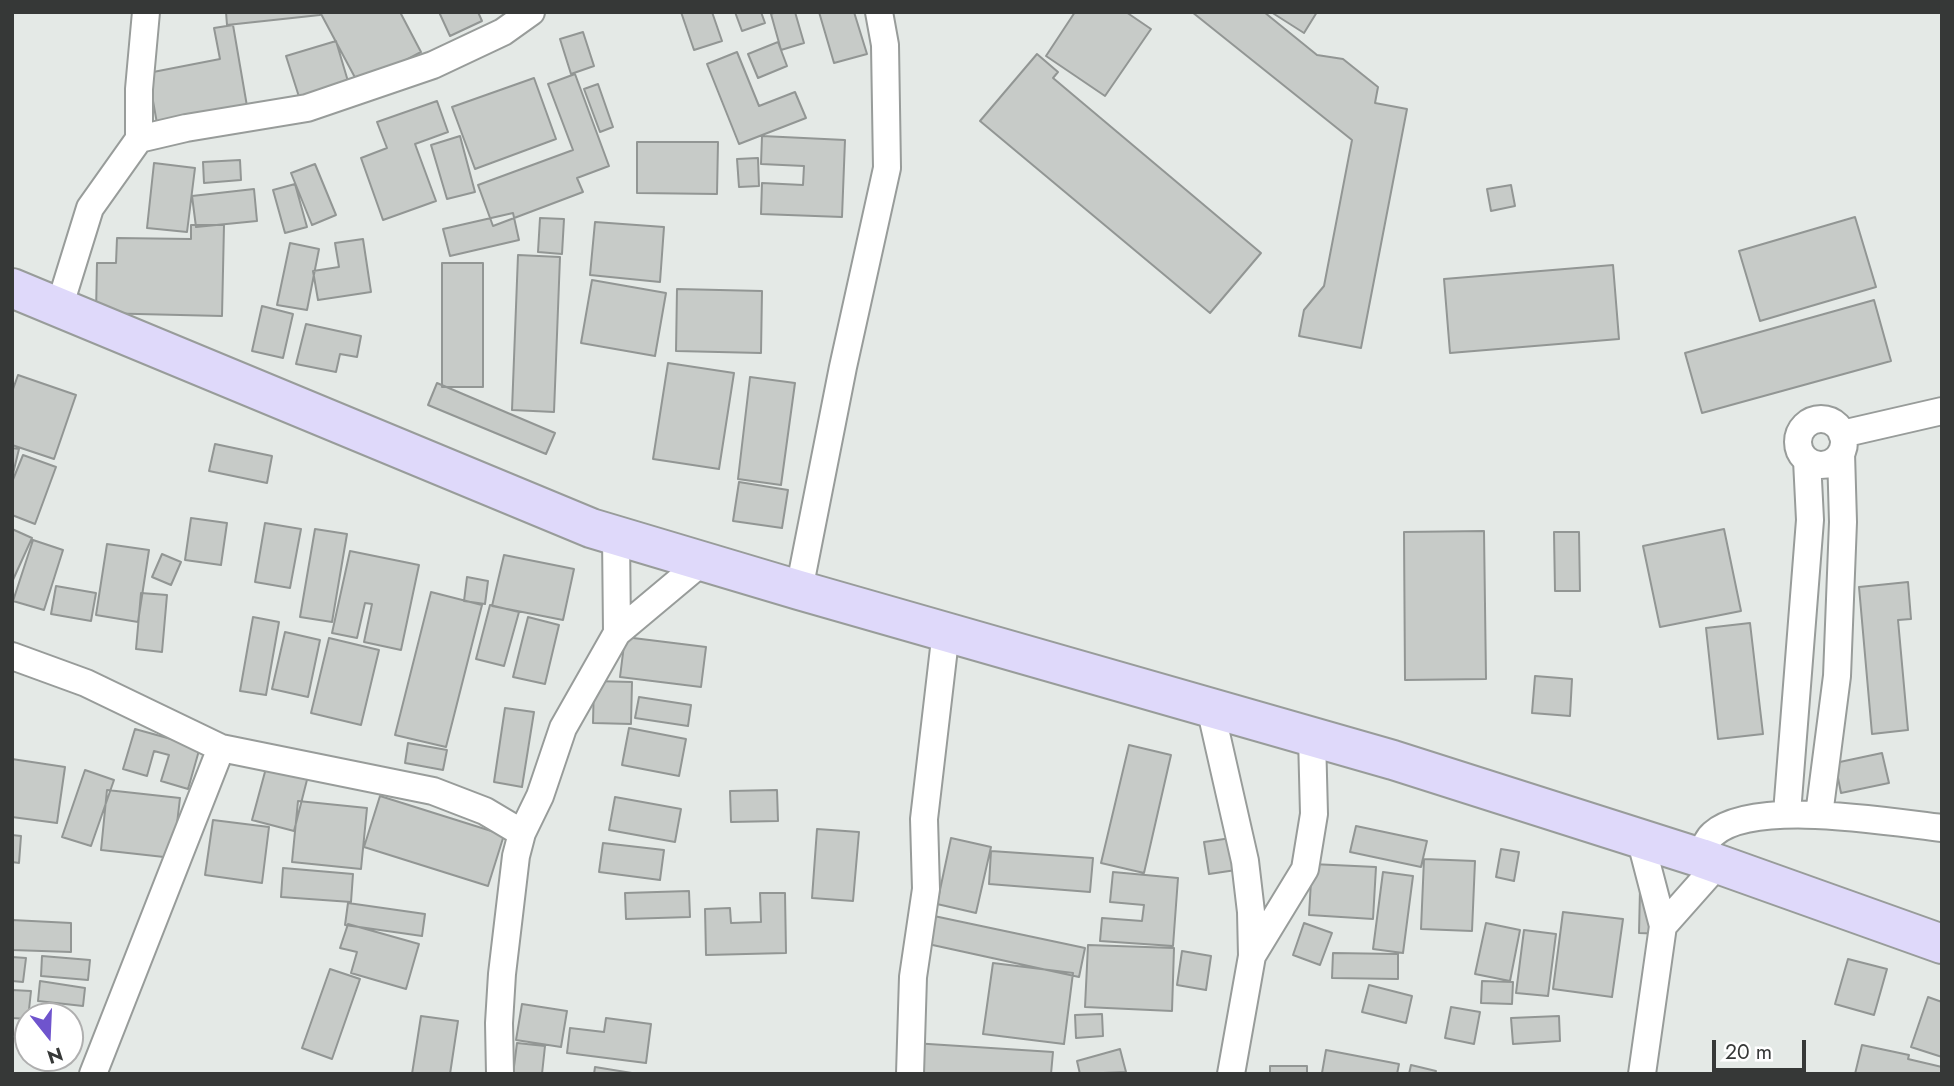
<!DOCTYPE html>
<html>
<head>
<meta charset="utf-8">
<style>
	body { margin:0 }
	#map { position:relative; width:1954px; height:1086px; overflow:hidden; background:#e4e9e6; font-family:Jost,sans-serif }
	canvas { display:block }
	.frame { position:absolute; inset:0; border:14px solid #363837; pointer-events:none }
	.north { position:absolute; left:14px; top:1002px; width:70px; height:70px; box-sizing:border-box; background:#fff; border:2px solid #afafaf; border-radius:50%; rotate:162deg; font-size:19px; font-weight:700; line-height:28px; text-align:center; color:#363837 }
	.north::after { content:''; display:block; margin:auto; width:24px; height:32px; background:#6f54cd; clip-path:polygon(50% 0,100% 100%,50% 72%,0 100%) }
	.scale { position:absolute; left:1712px; top:1040px; width:94px; height:32px; box-sizing:border-box; border:4px solid #363837; border-top:0; padding-left:9px; font-size:21px; line-height:24px; white-space:nowrap; color:#363837; -webkit-text-stroke:5px #fff; paint-order:stroke }
</style>
</head>
<body>
<div id="map">
<canvas width="1954" height="1086"></canvas>
<div class="frame"></div>
<div class="north">N</div>
<div class="scale">20 m</div>
</div>
<script>
const g = document.querySelector('canvas').getContext('2d');
g.lineJoin = 'round';
function fillPath(path, color) { g.fillStyle = color; g.fill(path, 'evenodd'); }
function strokePath(path, color, width, dash) { g.strokeStyle = color; g.lineWidth = width; g.lineCap = dash ? 'butt' : 'round'; g.setLineDash(dash || []); g.stroke(path); }
const building = new Path2D(`
	M226,12H320V15L227,25Z
	M320,12H400L421,52L359,85Z
	M439,12H478L482,21L450,36Z
	M681,12H712L722,41L694,50Z
	M735,12H761L765,23L742,31Z
	M776,12H795L804,43L781,50L771,14Z
	M819,12H854L867,54L834,63Z
	M1075,12H1126L1151,29L1105,96L1046,56Z
	M1192,12H1264L1317,55L1343,59L1378,87L1375,103L1407,109L1361,348L1299,336L1304,310L1324,286L1352,140Z
	M1271,12H1317L1304,33Z
	M233,25L248,112L158,129L148,73L220,59L214,28Z
	M583,32L594,66L571,74L560,39Z
	M336,41L350,88L301,103L286,56Z
	M778,42L787,66L758,78L748,54Z
	M737,52L759,106L795,92L806,118L739,144L707,64Z
	M1037,54L1058,72L1053,78L1261,253L1210,313L980,121Z
	M575,74L609,166L577,178L583,192L493,226L478,185L573,150L548,84Z
	M534,78L556,139L475,169L452,107Z
	M598,84L613,127L600,132L584,89Z
	M437,101L448,132L415,144L436,201L383,220L361,158L387,148L377,122Z
	M460,136L475,192L447,199L431,145Z
	M762,136L845,140L842,217L761,214L762,183L803,185L804,166L761,164Z
	M637,142H718L717,194L637,193Z
	M758,158L759,186L739,187L737,159Z
	M240,160L241,180L204,183L203,162Z
	M154,163L195,168L187,232L147,228Z
	M315,164L336,215L312,225L291,173Z
	M295,184L307,227L285,233L273,190Z
	M1511,185L1515,206L1491,211L1487,189Z
	M254,189L257,221L196,227L192,196Z
	M513,213L519,240L450,256L443,229Z
	M1855,217L1876,287L1760,321L1739,251Z
	M540,218L564,219L562,254L538,252Z
	M595,222L664,227L660,282L590,275Z
	M191,225H224L222,316L96,313L97,263H116L117,238L191,239Z
	M363,239L371,292L318,300L313,271L339,267L335,243Z
	M290,243L319,249L307,310L277,305Z
	M518,255L560,257L554,412L512,410Z
	M442,263H483V387H442Z
	M1613,265L1619,339L1450,353L1444,279Z
	M592,280L666,293L655,356L581,343Z
	M677,289L762,291L761,353L676,351Z
	M1874,300L1891,361L1702,413L1685,353Z
	M262,306L293,314L283,358L252,351Z
	M306,324L361,336L357,357L340,354L336,372L296,364Z
	M668,363L734,373L719,469L653,459Z
	M18,375L76,395L54,459L12,445V392Z
	M750,377L795,383L781,485L738,479Z
	M437,383L555,433L546,454L428,405Z
	M215,444L272,456L267,483L209,471Z
	M12,448L19,449L12,478Z
	M23,455L56,467L35,524L12,515V482Z
	M739,482L788,490L782,528L733,521Z
	M191,518L227,523L221,565L185,560Z
	M265,523L301,529L290,588L255,582Z
	M12,529L32,538L12,582Z
	M315,529L347,534L332,622L300,617Z
	M1724,529L1741,611L1660,627L1643,546Z
	M1484,531L1486,679L1405,680L1404,532Z
	M1554,532H1579L1580,591H1555Z
	M33,540L63,550L44,610L13,601Z
	M107,544L149,550L138,622L96,615Z
	M350,551L419,565L401,650L364,642L372,604L365,603L357,638L332,633Z
	M162,554L181,562L171,585L152,577Z
	M504,555L574,569L563,620L492,606Z
	M467,577L488,581L485,604L464,601Z
	M1908,582L1911,619L1898,620L1908,730L1872,734L1859,587Z
	M56,586L96,593L91,621L51,614Z
	M431,592L482,605L446,747L395,735Z
	M141,593L167,595L162,652L136,649Z
	M490,605L519,612L504,666L476,659Z
	M253,617L279,622L266,695L240,691Z
	M528,617L559,625L545,684L513,677Z
	M1750,623L1763,734L1718,739L1706,628Z
	M285,632L320,640L308,697L272,689Z
	M625,637L706,647L701,687L620,677Z
	M329,638L379,650L361,725L311,713Z
	M1535,676L1572,679L1570,716L1532,713Z
	M594,681L632,682L631,724L593,723Z
	M639,697L691,705L688,726L635,718Z
	M505,708L534,712L522,787L494,782Z
	M629,728L686,739L679,776L622,765Z
	M135,729L200,747L188,789L161,781L169,755L154,751L147,776L123,769Z
	M408,743L447,750L443,770L405,763Z
	M1129,745L1171,755L1144,873L1101,863Z
	M1882,753L1889,783L1841,793L1835,763Z
	M269,757L310,768L294,831L252,820Z
	M12,759L65,767L57,823L12,817Z
	M85,770L114,780L91,846L62,837Z
	M107,790L180,798L173,858L101,850Z
	M777,790L778,821L731,822L730,791Z
	M380,796L504,835L488,886L364,847Z
	M615,797L681,809L675,842L609,830Z
	M298,801L367,808L361,869L292,862Z
	M213,820L269,827L262,883L205,875Z
	M1356,826L1427,841L1421,867L1350,852Z
	M817,829L859,832L853,901L812,898Z
	M12,835L21,836L19,863L12,862Z
	M951,838L991,847L976,913L937,904Z
	M1231,838L1236,870L1209,874L1204,842Z
	M603,843L664,850L660,880L599,872Z
	M1501,849L1519,852L1514,881L1496,877Z
	M991,851L1093,858L1090,892L989,884Z
	M1424,859L1475,861L1472,931L1421,929Z
	M1312,864L1376,867L1373,919L1309,915Z
	M283,868L353,874L351,902L281,897Z
	M1113,872L1178,878L1173,946L1100,941L1102,918L1142,921L1144,905L1110,902Z
	M1383,872L1413,876L1403,953L1373,949Z
	M1640,889L1664,934L1639,933Z
	M689,891L690,917L626,919L625,893Z
	M760,893H785L786,953L706,955L705,909L730,908L731,923L761,922Z
	M348,903L425,914L422,936L345,925Z
	M1563,912L1623,919L1612,997L1553,989Z
	M934,916L1085,948L1079,977L928,944Z
	M12,920L71,923V952L12,950Z
	M1304,923L1332,933L1320,965L1293,955Z
	M1486,923L1520,930L1510,981L1475,974Z
	M348,924L419,944L406,989L351,973L357,952L340,948Z
	M1524,930L1556,934L1548,996L1516,993Z
	M1088,945L1174,948L1172,1011L1085,1007Z
	M1182,951L1211,956L1206,990L1177,985Z
	M1333,953L1398,954V979L1332,978Z
	M42,956L90,960L88,980L41,976Z
	M12,957L26,958L23,982L12,981Z
	M1848,959L1887,969L1874,1015L1835,1004Z
	M993,963L1073,973L1064,1044L983,1034Z
	M330,969L360,979L332,1059L302,1048Z
	M40,981L85,988L83,1006L38,1001Z
	M1482,981L1513,982L1512,1004L1481,1003Z
	M1369,985L1412,996L1406,1023L1362,1012Z
	M12,990L31,991L28,1019L12,1018Z
	M1928,997L1942,1002V1057L1911,1047Z
	M522,1004L567,1011L561,1047L516,1040Z
	M1451,1007L1480,1012L1474,1044L1445,1038Z
	M1102,1014L1103,1036L1076,1038L1075,1015Z
	M421,1016L458,1021L450,1074H412Z
	M1559,1016L1560,1041L1513,1044L1511,1018Z
	M606,1018L651,1024L646,1063L567,1053L570,1028L604,1032Z
	M517,1043L545,1046L542,1074H513Z
	M913,1043L1053,1052L1051,1074H910Z
	M1862,1045L1909,1055L1908,1059L1942,1067V1074H1855Z
	M1120,1049L1126,1072L1080,1074L1077,1061Z
	M1326,1050L1399,1064L1397,1074L1322,1073Z
	M1411,1065L1436,1071L1435,1074H1409Z
	M1270,1066H1307V1074H1270Z
	M595,1067L638,1074H594Z`);
fillPath(building, '#c7cbc8');
strokePath(building, '#929694', 2);
const street = new Path2D(`
	M139,139V89L146,12
	M59,308L90,208L139,139L186,128L307,108L433,65L503,32L531,12
	M1798 442a23 23 0 1 1 46 0a23 23 0 1 1-46 0Z
	M1842,434L1942,411
	M616,535L617,633
	M799,590L843,367L887,168L885,45L879,12
	M12,656L86,683L221,748L433,791L485,811L522,833
	M1210,707L1245,861L1251,912L1252,956L1231,1074
	M1787,813L1810,520L1807,460
	M1819,815L1837,676L1843,522L1841,453
	M1640,838L1663,926L1642,1074
	M1701,858C1703,850 1707,839 1713,834C1754,798 1889,822 1942,828
	M1663,926L1718,864
	M1252,956L1305,869L1314,814L1312,737
	M93,1074L221,748
	M500,1074L499,1023L502,974L516,856L522,833L540,796L563,728L617,633L703,561
	M910,1074L913,977L926,889L924,819L946,631`);
const secondary = new Path2D(`
	M12,288L591,528L799,590L1393,760L1701,858L1942,944`);
strokePath(street, '#989c9a', 30);
strokePath(secondary, '#989c9a', 42);
strokePath(street, '#fff', 26);
strokePath(secondary, '#dfd9fa', 38);
</script>
</body>
</html>
